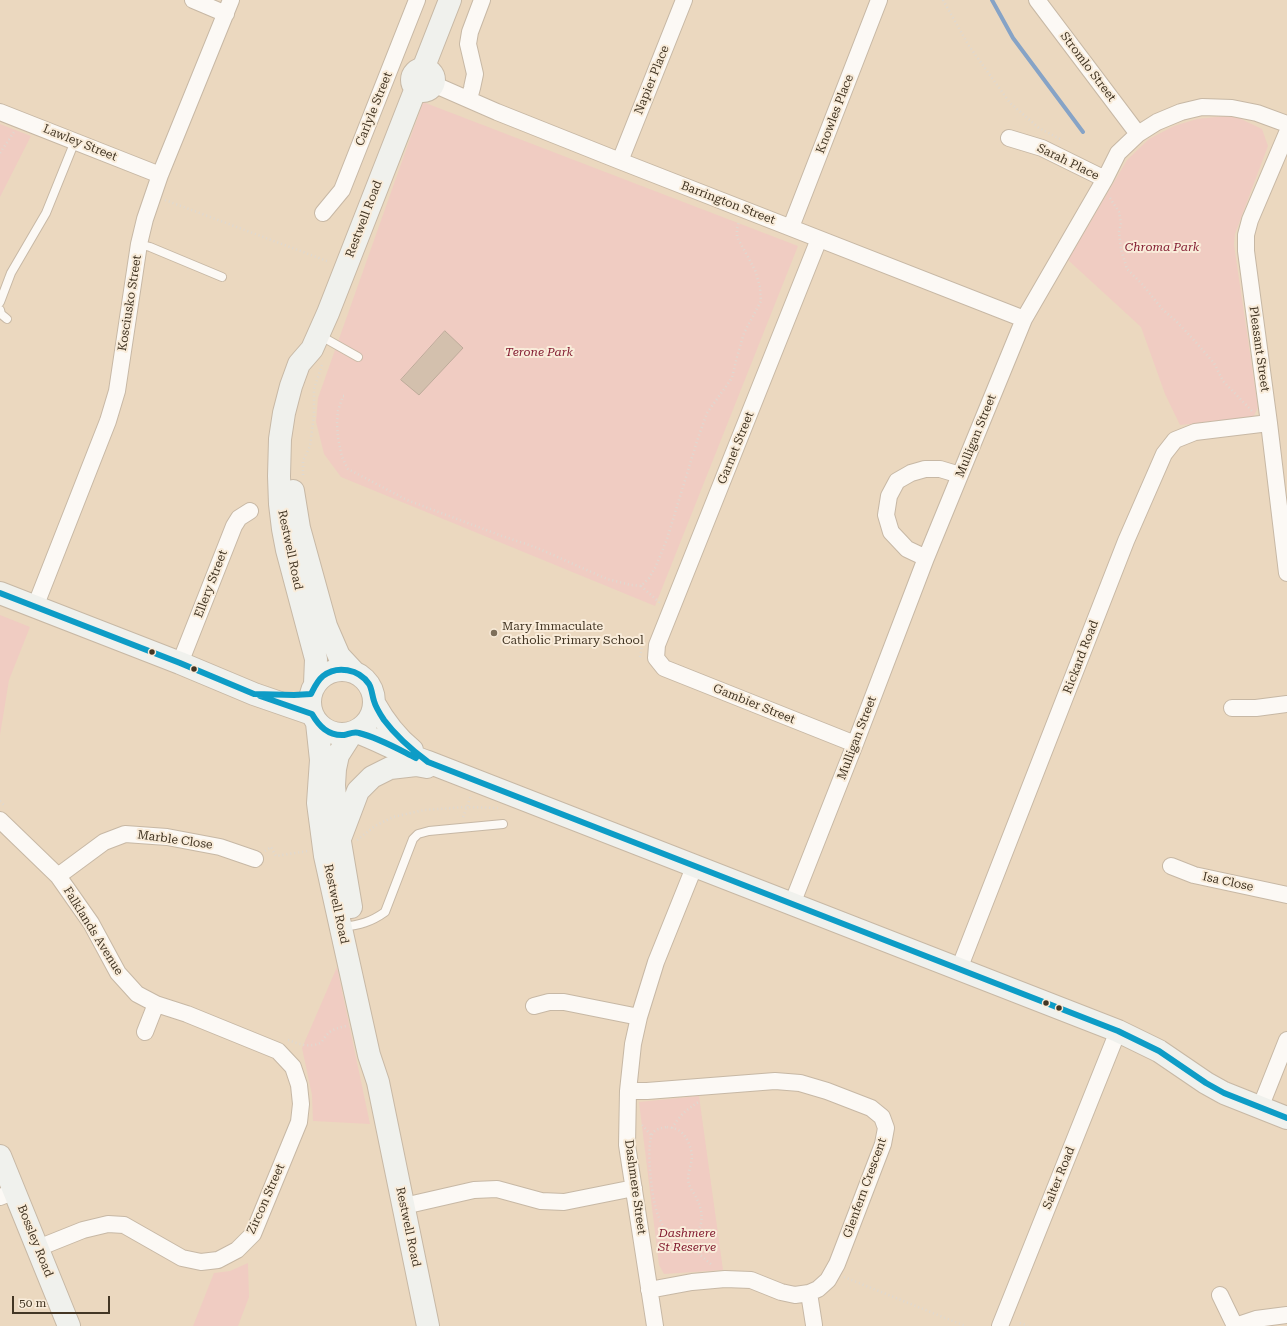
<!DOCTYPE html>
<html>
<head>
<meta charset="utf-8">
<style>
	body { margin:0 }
	#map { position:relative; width:1287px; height:1326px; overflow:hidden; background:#ebd8bf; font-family:"Roboto Serif",serif }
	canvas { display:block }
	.scale { position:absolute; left:12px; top:1296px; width:98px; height:18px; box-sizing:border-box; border:2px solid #433624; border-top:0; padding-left:5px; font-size:12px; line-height:14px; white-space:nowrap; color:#433624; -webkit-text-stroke:3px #f9ecda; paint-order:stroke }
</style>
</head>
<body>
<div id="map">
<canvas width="1287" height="1326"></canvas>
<div class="scale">50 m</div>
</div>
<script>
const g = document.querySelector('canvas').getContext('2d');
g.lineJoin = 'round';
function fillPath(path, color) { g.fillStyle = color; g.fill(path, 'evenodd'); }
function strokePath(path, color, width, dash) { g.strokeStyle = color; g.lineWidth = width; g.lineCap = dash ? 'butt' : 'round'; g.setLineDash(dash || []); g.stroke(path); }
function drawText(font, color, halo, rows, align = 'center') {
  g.font = font + ' "Roboto Serif",serif'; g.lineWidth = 4; g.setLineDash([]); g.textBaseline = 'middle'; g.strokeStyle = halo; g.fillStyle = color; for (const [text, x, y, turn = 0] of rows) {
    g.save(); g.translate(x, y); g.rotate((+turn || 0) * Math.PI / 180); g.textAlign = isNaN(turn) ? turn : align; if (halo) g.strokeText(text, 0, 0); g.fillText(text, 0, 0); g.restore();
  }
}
fillPath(new Path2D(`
	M423,102L798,246L655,606L341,477L324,454L316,422L318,398Z
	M1226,116L1239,118L1262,129L1268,146L1235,234L1234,245L1258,407L1254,416L1246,419L1180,425L1165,394L1141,327L1068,260L1127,160L1149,139L1174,126L1197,119Z
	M0,124L31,136L0,197Z
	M0,615L30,627L9,680L0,735Z
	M337,967L370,1124L313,1121L312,1095L302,1048Z
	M699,1096L723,1270L664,1274L659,1265L639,1102Z
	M248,1263L249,1297L238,1326H193L214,1273L230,1271Z`), '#f0ccc2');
strokePath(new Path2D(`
	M992,0L1013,38L1083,132`), '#86a3c6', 4);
const building = new Path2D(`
	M445,331L463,348L419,395L401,380Z`);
fillPath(building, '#d3c0ad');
strokePath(building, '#bdab9a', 1);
const lane = new Path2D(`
	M139,244L150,247L222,277
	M0,302L11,273L46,213L75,141
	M0,310L1,314L7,319
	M319,335L358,357
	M342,927C360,925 371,922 385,912L413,839L418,834L429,831L503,824`);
const street = new Path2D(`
	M193,0L226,14
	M1037,0L1138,134
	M433,84L497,112L620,161L1024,319
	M469,99L472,88L475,74L468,44L470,32L482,0
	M0,112L160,175
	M1287,133L1250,220L1246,235V251L1269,423L1287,573
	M1009,138L1042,148L1105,179
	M620,161L684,0
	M323,213L342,190L417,0
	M791,227L879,0
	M819,239L657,645L656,658L664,668L855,744
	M926,558L907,549L891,532L886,515L889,496L897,481L911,473L925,469H940L960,475
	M35,607L108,421L117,391L139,244L145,219L160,175L231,0
	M180,663L234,526L239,518L250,511
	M1232,708H1256L1287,704
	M0,820L58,876L91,923L118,973L137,994L156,1004L187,1014L278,1051L293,1067L299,1085L301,1104L299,1122L253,1234L237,1250L218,1260L201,1262L182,1258L124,1225L108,1224L83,1230L38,1248
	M1171,866L1194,875L1287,895
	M58,876L104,842L125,834L167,837L220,847L255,859
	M792,904L855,744L926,558L1024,319L1105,179L1118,153L1138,134L1157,122L1181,112L1202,107L1232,108L1257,113L1287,124
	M959,969L1126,541L1164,454L1175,440L1195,432L1269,423
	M534,1006L549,1002H564L639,1017
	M145,1032L156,1004
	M628,1091H647L775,1081L800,1083L827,1091L871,1108L882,1117L886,1128L883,1144L837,1264L828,1280L818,1289L809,1293L795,1295L781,1292L751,1280L725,1279L692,1282L649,1290
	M1260,1108L1287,1040
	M0,1197L15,1191
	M404,1206L474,1190L497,1189L541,1201L564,1202L634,1188
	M809,1293L814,1325
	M1220,1295L1235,1326
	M655,1326L627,1145L628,1091L633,1044L639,1017L656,962L695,865
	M1000,1326L1118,1031
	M1235,1326L1256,1319L1287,1315`);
const secondary = new Path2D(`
	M412 80a11 11 0 1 1 22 0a11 11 0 1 1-22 0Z
	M423,69L450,0
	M293,491L299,528L326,626L339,656L353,671
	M0,593L180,663L254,694L312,714
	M310 702a32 32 0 1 1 64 0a32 32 0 1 1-64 0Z
	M315,684L316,659L287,550L283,529L280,504L279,476L280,439L284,413L291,386L299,364L312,349L328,313L416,88
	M374,703C384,721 396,737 412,750
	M317,723L321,760L318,803L325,856L369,1055L378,1082L428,1326
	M357,732C381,741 403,754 428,762L1118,1031L1159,1051L1206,1083L1224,1093L1287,1118
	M341,836L358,791L372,777L390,768L416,765L427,767
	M351,907L337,824L334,785L335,769L338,755L352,733
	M0,1156L69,1326`);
strokePath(lane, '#c7b8a5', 10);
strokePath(street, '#c7b8a5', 18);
strokePath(secondary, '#c7b8a5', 24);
strokePath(new Path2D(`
	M943,0L969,46L1010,103L1039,128L1060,139
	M0,153L14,132
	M1110,198L1119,212L1121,223L1119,232L1121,249L1127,269L1142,284L1163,310L1175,320L1193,339L1214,363L1223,381L1252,411
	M165,200L327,261
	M344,396H343L338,411L337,424L338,438L342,457L348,469L407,500L502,536L535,547L607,579L631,585L641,586L649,578L656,566L667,539L698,438L707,413L732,378L737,357L744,333L761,301L760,287L755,270L737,237V229L739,222
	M303,475V461L310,446L314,415V389L322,365
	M641,586L659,602L658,604
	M640,657L642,646
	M0,801L5,806
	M463,817L471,796
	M357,840L375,826L393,817L424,810L466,807L498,808
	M265,851L271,847L276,856L308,851
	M288,1040C299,1044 309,1048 320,1043C322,1042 324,1038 326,1036C331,1029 338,1028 346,1026
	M642,1125L651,1135
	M667,1127C670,1128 675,1128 678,1130C687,1135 691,1147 692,1156C692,1165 686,1175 689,1184C690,1188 694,1193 696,1197C703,1211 704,1222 696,1235C688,1237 679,1240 672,1235C664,1231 658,1217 656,1209C652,1197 645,1142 653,1133C656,1129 661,1128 667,1127Z
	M672,1128C681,1114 686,1110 700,1101
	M687,1237L691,1247L713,1266
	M844,1277L965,1326
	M1020,1323L1028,1326`), '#dfd9d1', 2.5, [1, 3]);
strokePath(lane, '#fcf9f5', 8);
strokePath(street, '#fcf9f5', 16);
strokePath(secondary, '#f0f1ed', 22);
strokePath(new Path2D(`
	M0,593L180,663L254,694L294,695L311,694C314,688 317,681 323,676C337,665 359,669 369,684C372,689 372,695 374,701C376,708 380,714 384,720C396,736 412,750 428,762L1118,1031L1159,1051L1206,1083L1224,1093L1287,1118
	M260,696L312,714C319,726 328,736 344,735C349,734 354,731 359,733C379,738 398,749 416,758`), '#0d9cc6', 6);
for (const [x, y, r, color] of [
	[494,633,4,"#7e6f5a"],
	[152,652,3.5,"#433624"],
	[194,669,3.5,"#433624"],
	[1046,1003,3.5,"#433624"],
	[1059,1008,3.5,"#433624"]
]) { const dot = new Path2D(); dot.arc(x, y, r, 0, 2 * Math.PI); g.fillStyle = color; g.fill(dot); strokePath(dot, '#f9ecda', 1.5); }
drawText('12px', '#433624', '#f9ecda', [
	["Stromlo Street",1088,67,53],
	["Napier Place",652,80,-68],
	["Carlyle Street",374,109,-68],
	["Knowles Place",835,114,-69],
	["Lawley Street",80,143,22],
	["Sarah Place",1068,162,26],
	["Barrington Street",728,203,21],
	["Restwell Road",364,219,-69],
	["Kosciusko Street",130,303,-81],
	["Pleasant Street",1259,349,82],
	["Mulligan Street",976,436,-68],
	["Garnet Street",736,448,-68],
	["Restwell Road",290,550,78],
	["Ellery Street",211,584,-69],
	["Rickard Road",1081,657,-69],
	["Gambier Street",754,704,22],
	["Mulligan Street",857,738,-69],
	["Marble Close",175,840,8],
	["Isa Close",1228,882,12],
	["Restwell Road",336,904,78],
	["Falklands Avenue",93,931,58],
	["Salter Road",1059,1178,-68],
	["Dashmere Street",635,1187,82],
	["Glenfern Crescent",865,1188,-70],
	["Zircon Street",266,1199,-66],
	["Restwell Road",408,1227,78],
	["Bossley Road",35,1241,68]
]);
drawText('italic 12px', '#831d32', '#f9ecda', [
	["Chroma Park",1162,247],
	["Terone Park",539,352],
	["Dashmere",687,1233],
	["St Reserve",687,1247]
]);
drawText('12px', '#433624', '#f9ecda', [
	["Mary Immaculate",502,626],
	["Catholic Primary School",502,640]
], 'left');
</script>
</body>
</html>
